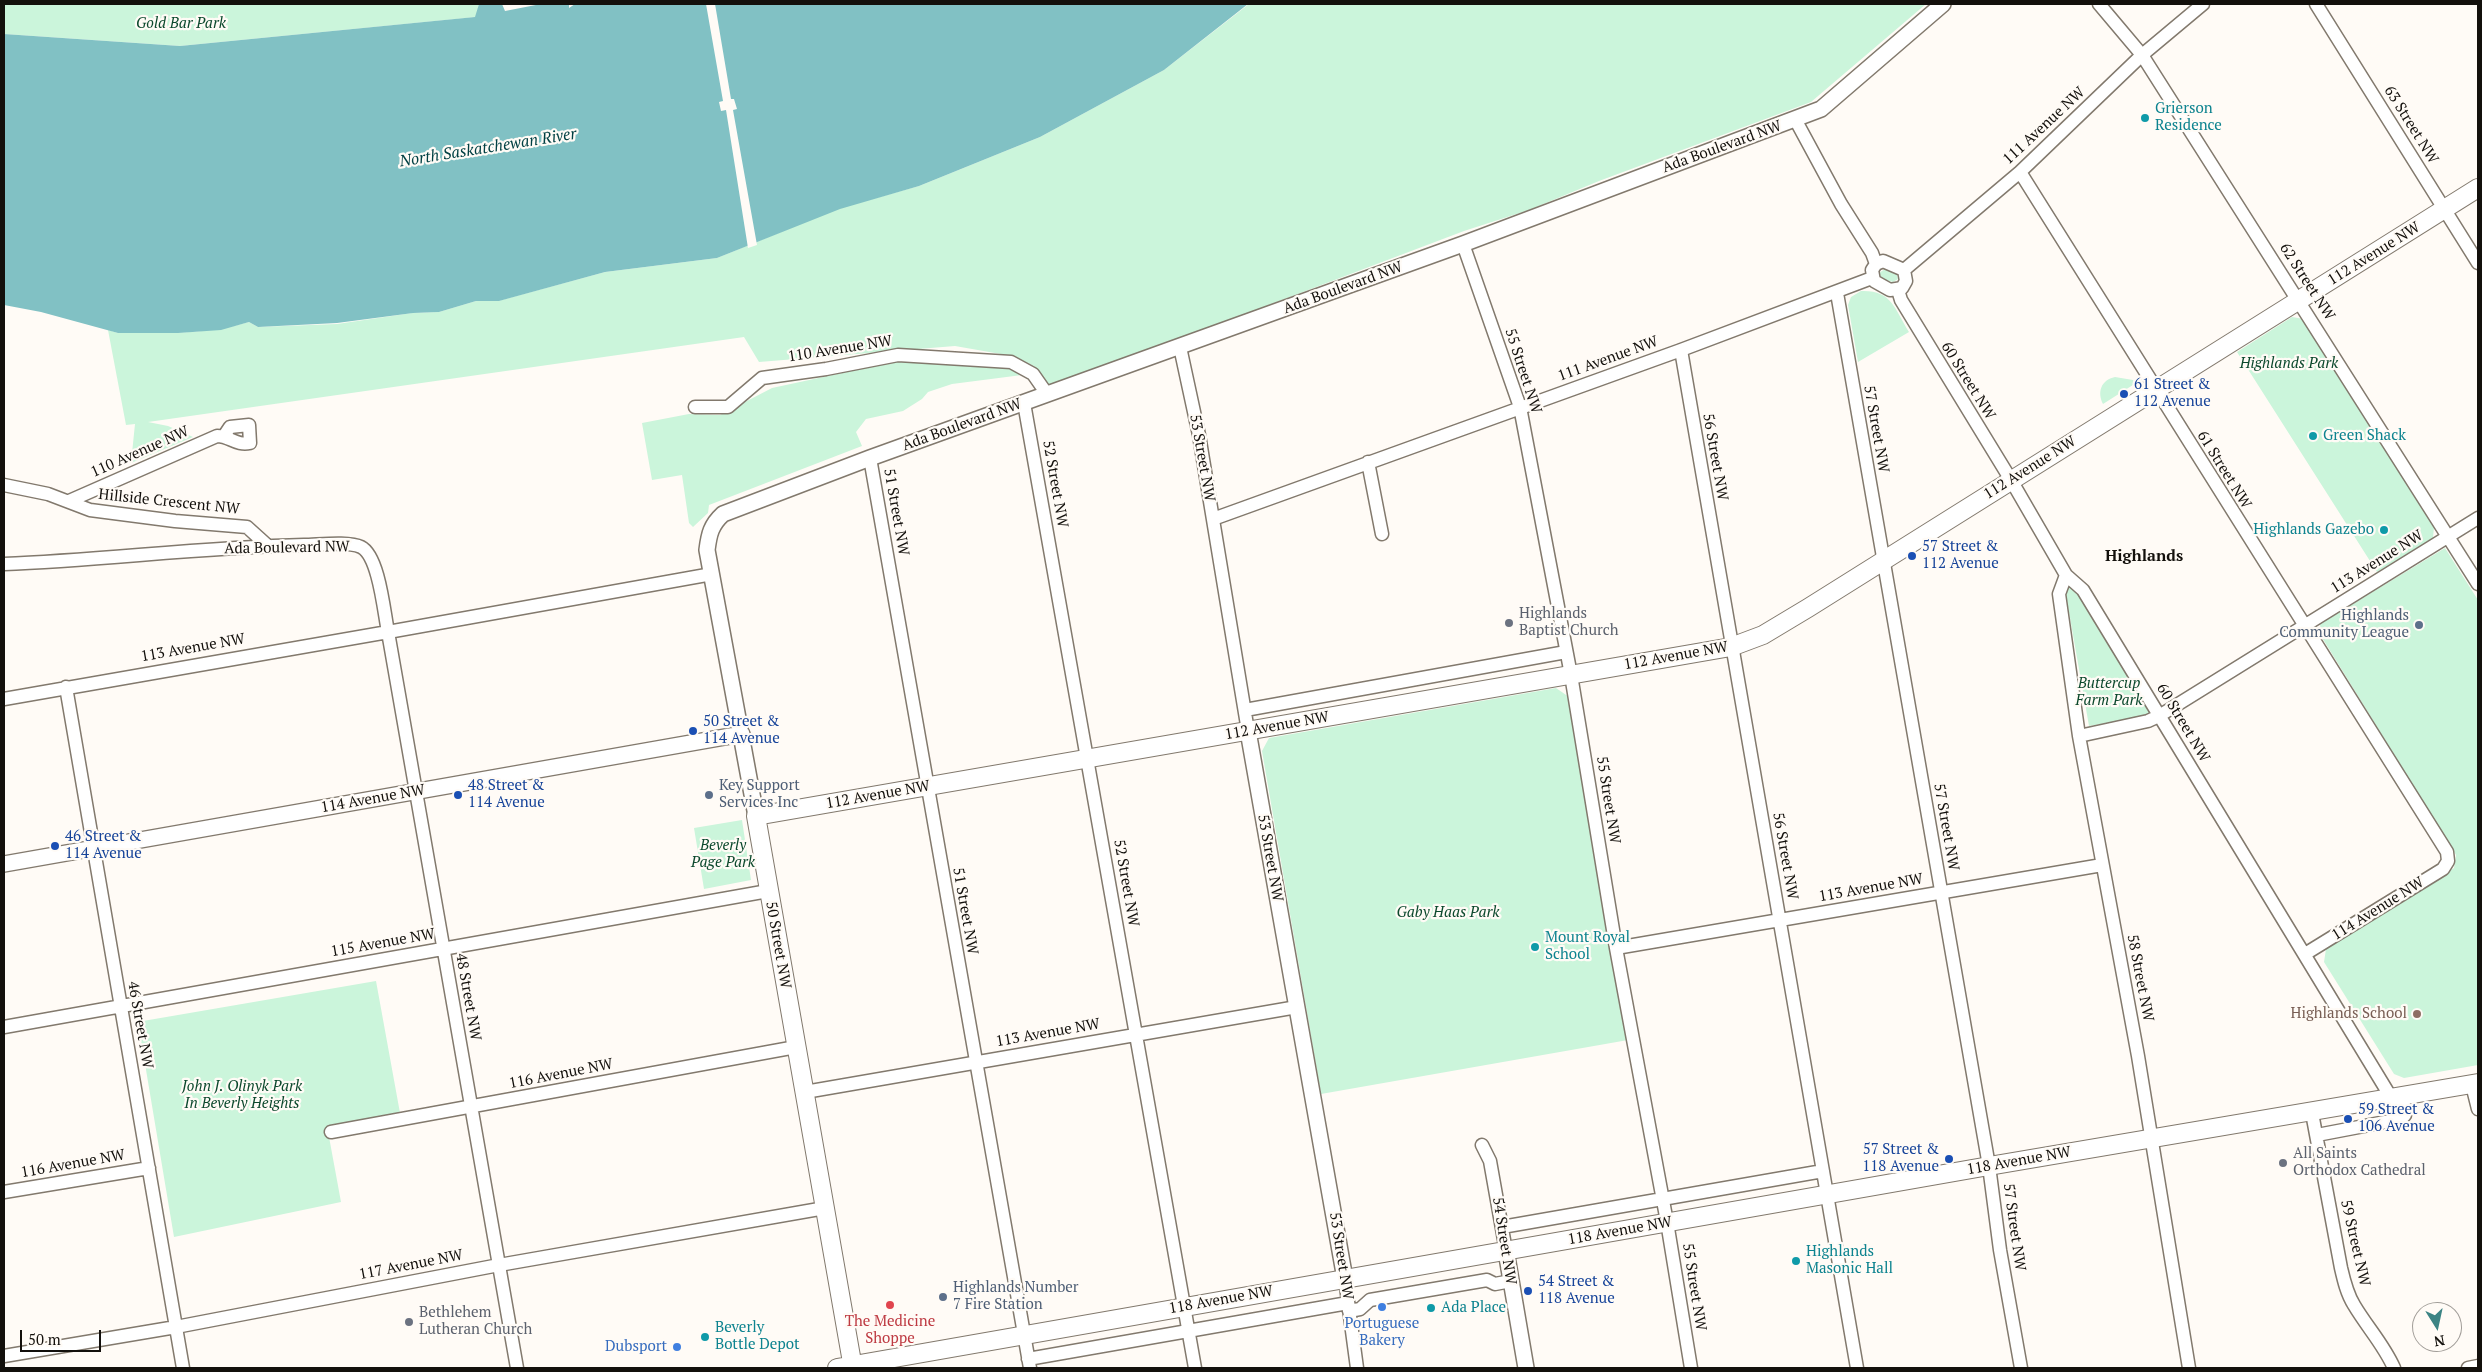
<!DOCTYPE html>
<html>
<head>
<meta charset="utf-8">
<style>
	body { margin:0 }
	#map { position:relative; width:2482px; height:1372px; overflow:hidden; background:#fffbf6; font-family:"PT Serif",serif }
	canvas { display:block }
	.frame { position:absolute; inset:0; border:5px solid #13100c; pointer-events:none }
	.north { position:absolute; left:2412px; top:1302px; width:50px; height:50px; box-sizing:border-box; background:#fffbf6; border:1px solid #a19d98; border-radius:50%; rotate:170deg; font-size:14px; font-weight:700; line-height:20px; text-align:center; color:#13100c }
	.north::after { content:''; display:block; margin:auto; width:18px; height:22px; background:#3c8484; clip-path:polygon(50% 0,100% 100%,50% 72%,0 100%) }
	.scale { position:absolute; left:20px; top:1330px; width:81px; height:22px; box-sizing:border-box; border:2px solid #13100c; border-top:0; padding-left:6px; font-size:15px; line-height:18px; white-space:nowrap; color:#13100c; -webkit-text-stroke:4px #fffbf6; paint-order:stroke }
</style>
</head>
<body>
<div id="map">
<canvas width="2482" height="1372"></canvas>
<div class="frame"></div>
<div class="north">N</div>
<div class="scale">50 m</div>
</div>
<script>
const g = document.querySelector('canvas').getContext('2d');
g.lineJoin = 'round';
function fillPath(path, color) { g.fillStyle = color; g.fill(path, 'evenodd'); }
function strokePath(path, color, width, dash) { g.strokeStyle = color; g.lineWidth = width; g.lineCap = dash ? 'butt' : 'round'; g.setLineDash(dash || []); g.stroke(path); }
function drawText(font, color, halo, rows, align = 'center') {
  g.font = font + ' "PT Serif",serif'; g.lineWidth = 4.5; g.setLineDash([]); g.textBaseline = 'middle'; g.strokeStyle = halo; g.fillStyle = color; for (const [text, x, y, turn = 0] of rows) {
    g.save(); g.translate(x, y); g.rotate((+turn || 0) * Math.PI / 180); g.textAlign = isNaN(turn) ? turn : align; if (halo) g.strokeText(text, 0, 0); g.fillText(text, 0, 0); g.restore();
  }
}
fillPath(new Path2D(`
	M4,4H479L476,17L180,46L4,34Z
	M1249,4H1926L1811,102L1599,181L1529,210L1464,231L1171,342L1048,385L1034,366L1012,356L955,346L759,362L744,337L148,422L168,426L193,437L131,463L135,424L126,425L108,330L118,333C162,333 206,335 249,322L258,327L337,324L412,313L439,312L476,301H498L605,272L717,258L840,208L919,186L1040,137L1164,70Z
	M1885,269L1896,272L1898,279L1893,282L1882,279L1879,273Z
	M1861,291C1892,290 1894,308 1909,332L1858,362L1848,305L1851,297Z
	M2292,317L2304,319L2434,527L2433,538L2377,572L2237,352Z
	M932,361L1005,366L1022,375L952,384L928,392L922,399L903,411L866,419L856,432L862,446L709,505L708,513L693,527L689,523L682,475L652,480L642,423L689,414L720,415L772,388L893,362Z
	M2115,377L2133,380L2136,383L2103,404C2097,392 2101,380 2115,377Z
	M2445,548L2478,600V1065L2404,1078L2394,1074L2324,962L2326,949L2454,868L2456,855L2321,636L2320,624Z
	M2068,587L2075,589L2150,712L2148,716L2089,726L2066,595Z
	M1556,688L1569,697L1628,1040L1321,1094L1262,751L1269,738Z
	M742,820L751,880L704,889L694,828Z
	M376,981L400,1113L327,1126L341,1202L174,1237L139,1028L143,1021Z`), '#cbf5db');
fillPath(new Path2D(`
	M479,4H502L505,11L541,4H569V8L575,4H1248L1164,70L1040,137L919,186L840,209L717,258L605,272L499,301H476L439,312L413,313L337,323L258,327L249,322L221,330L178,333H118L41,312L4,305V34L180,46L475,17Z`), '#81c1c4');
fillPath(new Path2D(`
	M706,4H715L731,99H734L737,109L733,110L757,245L748,248L726,110L721,111L719,102L723,101Z`), '#fffbf6');
const minor = new Path2D(`
	M2099,4L2142,55L2478,584
	M2316,4L2478,263
	M1795,119L1841,204L1872,253L1876,264
	M2020,172L2447,852L2448,861L2443,869L2305,954
	M1463,244L1520,407L1571,675L1616,948L1667,1222L1691,1368
	M1883,261L1904,270L1906,281L1902,288L1890,290L1874,281L1872,270L1876,264Z
	M1904,270L2020,172L2142,55L2203,4
	M1898,290L1901,300L2011,480L2066,575L2083,590L2392,1099
	M1837,293L1989,1166L2000,1250L2021,1368
	M1180,347L1199,435L1248,731
	M1681,350L1857,1368
	M1024,403L1195,1368
	M695,407H728L762,378L826,369L898,355L1011,362L1033,374L1047,394
	M870,458L1030,1368
	M1368,462L1382,534
	M4,485L48,494L90,510L175,521L247,527L268,546
	M69,501L217,436C230,436 236,446 250,443L249,425L230,427L224,436
	M1213,519L1681,350L1872,278
	M4,564C104,560 204,547 304,545C317,545 349,541 361,547C379,556 384,612 388,632L712,574
	M2066,575L2059,594L2079,736L2138,1056L2189,1368
	M66,687L183,1368
	M4,699L388,632L517,1368
	M1245,710L1566,652
	M2079,736L2148,721L2159,716L2478,518
	M1616,948L2102,865
	M4,1027L768,891
	M2472,1085L2478,1109
	M805,1092L1297,1007
	M2312,1113L2341,1268C2344,1281 2347,1294 2354,1305C2367,1327 2384,1345 2394,1368
	M331,1132L796,1047
	M2317,1135L2401,1119L2405,1115L2403,1097
	M1482,1145L1490,1161L1506,1251
	M4,1192L149,1168
	M1502,1227L1823,1171
	M1345,1279L1357,1368
	M1349,1311L1360,1309L1370,1300L1487,1280L1495,1284L1511,1281
	M4,1356L176,1327L499,1265L825,1208
	M1028,1359L1348,1303
	M2468,1368L2478,1366`);
const tertiary = new Path2D(`
	M1248,731L1345,1279
	M756,816L707,550C709,534 711,525 723,514L870,458L1463,244L1821,109L1943,4
	M4,864L742,734
	M1506,1251L1526,1368`);
const secondary = new Path2D(`
	M837,1368L1989,1166L2478,1083
	M853,1368L756,816L1731,647L1763,635L1808,608L2478,188`);
strokePath(minor, '#82796d', 15);
strokePath(tertiary, '#82796d', 18);
strokePath(secondary, '#82796d', 20);
strokePath(minor, '#fff', 12);
strokePath(tertiary, '#fff', 15);
strokePath(secondary, '#fff', 18);
for (const [x, y, r, color] of [
	[2145,118,5,"#0f9aa8"],
	[2124,394,5,"#1a4fb4"],
	[2313,436,5,"#0f9aa8"],
	[2384,530,5,"#0f9aa8"],
	[1912,556,5,"#1a4fb4"],
	[1509,623,5,"#6b7280"],
	[2419,625,5,"#5c6f8a"],
	[693,731,5,"#1a4fb4"],
	[458,795,5,"#1a4fb4"],
	[709,795,5,"#5c6f8a"],
	[55,846,5,"#1a4fb4"],
	[1535,947,5,"#0f9aa8"],
	[2417,1014,5,"#8d6e63"],
	[2348,1119,5,"#1a4fb4"],
	[1949,1159,5,"#1a4fb4"],
	[2283,1163,5,"#6b7280"],
	[1796,1261,5,"#0f9aa8"],
	[1528,1291,5,"#1a4fb4"],
	[943,1297,5,"#5c6f8a"],
	[890,1305,5,"#e0444e"],
	[1382,1307,5,"#3f7fe0"],
	[1431,1308,5,"#0f9aa8"],
	[409,1322,5,"#6b7280"],
	[705,1337,5,"#0f9aa8"],
	[677,1347,5,"#3f7fe0"]
]) { const dot = new Path2D(); dot.arc(x, y, r, 0, 2 * Math.PI); g.fillStyle = color; g.fill(dot); strokePath(dot, '#fffbf6', 2); }
drawText('italic 15px', '#0c492d', '#fffbf6', [
	["Gold Bar Park",181,24],
	["Highlands Park",2289,364],
	["Buttercup",2109,684],
	["Farm Park",2109,701],
	["Beverly",723,846],
	["Page Park",723,863],
	["Gaby Haas Park",1448,913],
	["John J. Olinyk Park",242,1087],
	["In Beverly Heights",242,1104]
]);
drawText('15px', '#0d838f', '#fffbf6', [
	["Grierson",2155,109],
	["Residence",2155,126],
	["Green Shack",2323,436],
	["Highlands Gazebo",2374,530,"right"],
	["Mount Royal",1545,938],
	["School",1545,955],
	["Highlands",1806,1252],
	["Masonic Hall",1806,1269],
	["Ada Place",1441,1308],
	["Beverly",715,1328],
	["Bottle Depot",715,1345]
], 'left');
drawText('15px', '#13100c', '#fffbf6', [
	["63 Street NW",2411,125,58],
	["111 Avenue NW",2044,126,-43],
	["Ada Boulevard NW",1722,147,-20],
	["112 Avenue NW",2374,254,-32],
	["62 Street NW",2307,282,57],
	["Ada Boulevard NW",1343,288,-20],
	["110 Avenue NW",840,349,-9],
	["111 Avenue NW",1608,359,-20],
	["55 Street NW",1523,371,72],
	["60 Street NW",1968,381,58],
	["Ada Boulevard NW",962,425,-20],
	["57 Street NW",1876,429,80],
	["110 Avenue NW",140,452,-24],
	["56 Street NW",1715,457,80],
	["53 Street NW",1202,458,80],
	["112 Avenue NW",2030,468,-32],
	["61 Street NW",2224,470,58],
	["52 Street NW",1055,484,80],
	["Hillside Crescent NW",169,502,6],
	["51 Street NW",896,512,80],
	["Ada Boulevard NW",287,548,-1],
	["113 Avenue NW",2377,562,-32],
	["113 Avenue NW",193,648,-10],
	["112 Avenue NW",1676,656,-10],
	["60 Street NW",2183,723,59],
	["112 Avenue NW",1277,726,-10],
	["112 Avenue NW",878,795,-10],
	["114 Avenue NW",373,799,-10],
	["55 Street NW",1608,800,81],
	["57 Street NW",1946,827,80],
	["56 Street NW",1785,856,80],
	["53 Street NW",1270,858,80],
	["52 Street NW",1126,883,80],
	["113 Avenue NW",1871,888,-10],
	["114 Avenue NW",2378,909,-32],
	["51 Street NW",965,911,80],
	["115 Avenue NW",383,943,-10],
	["50 Street NW",778,945,80],
	["58 Street NW",2140,978,79],
	["48 Street NW",468,997,80],
	["46 Street NW",140,1025,80],
	["113 Avenue NW",1048,1033,-10],
	["116 Avenue NW",561,1074,-11],
	["118 Avenue NW",2019,1161,-10],
	["116 Avenue NW",73,1164,-10],
	["57 Street NW",2014,1227,82],
	["118 Avenue NW",1620,1231,-10],
	["54 Street NW",1504,1241,81],
	["59 Street NW",2355,1243,77],
	["53 Street NW",1341,1256,81],
	["117 Avenue NW",411,1265,-11],
	["55 Street NW",1694,1287,81],
	["118 Avenue NW",1221,1300,-10]
]);
drawText('15px', '#164399', '#fffbf6', [
	["61 Street &",2134,385],
	["112 Avenue",2134,402],
	["57 Street &",1922,547],
	["112 Avenue",1922,564],
	["50 Street &",703,722],
	["114 Avenue",703,739],
	["48 Street &",468,786],
	["114 Avenue",468,803],
	["46 Street &",65,837],
	["114 Avenue",65,854],
	["59 Street &",2358,1110],
	["106 Avenue",2358,1127],
	["57 Street &",1939,1150,"right"],
	["118 Avenue",1939,1167,"right"],
	["54 Street &",1538,1282],
	["118 Avenue",1538,1299]
], 'left');
drawText('15px', '#5b616d', '#fffbf6', [
	["Highlands",1519,614],
	["Baptist Church",1519,631],
	["All Saints",2293,1154],
	["Orthodox Cathedral",2293,1171],
	["Bethlehem",419,1313],
	["Lutheran Church",419,1330]
], 'left');
drawText('15px', '#4e5e75', '#fffbf6', [
	["Highlands",2409,616,"right"],
	["Community League",2409,633,"right"],
	["Key Support",719,786],
	["Services Inc",719,803],
	["Highlands Number",953,1288],
	["7 Fire Station",953,1305]
], 'left');
drawText('15px', '#785e54', '#fffbf6', [
	["Highlands School",2407,1014]
], 'right');
drawText('15px', '#be3a42', '#fffbf6', [
	["The Medicine",890,1322],
	["Shoppe",890,1339]
]);
drawText('15px', '#366cbe', '#fffbf6', [
	["Portuguese",1382,1324],
	["Bakery",1382,1341],
	["Dubsport",667,1347,"right"]
]);
drawText('italic 16px', '#004043', '#fffbf6', [
	["North Saskatchewan River",488,148,-9]
]);
drawText('bold 16px', '#13100c', '#fffbf6', [
	["Highlands",2144,556]
]);
</script>
</body>
</html>
